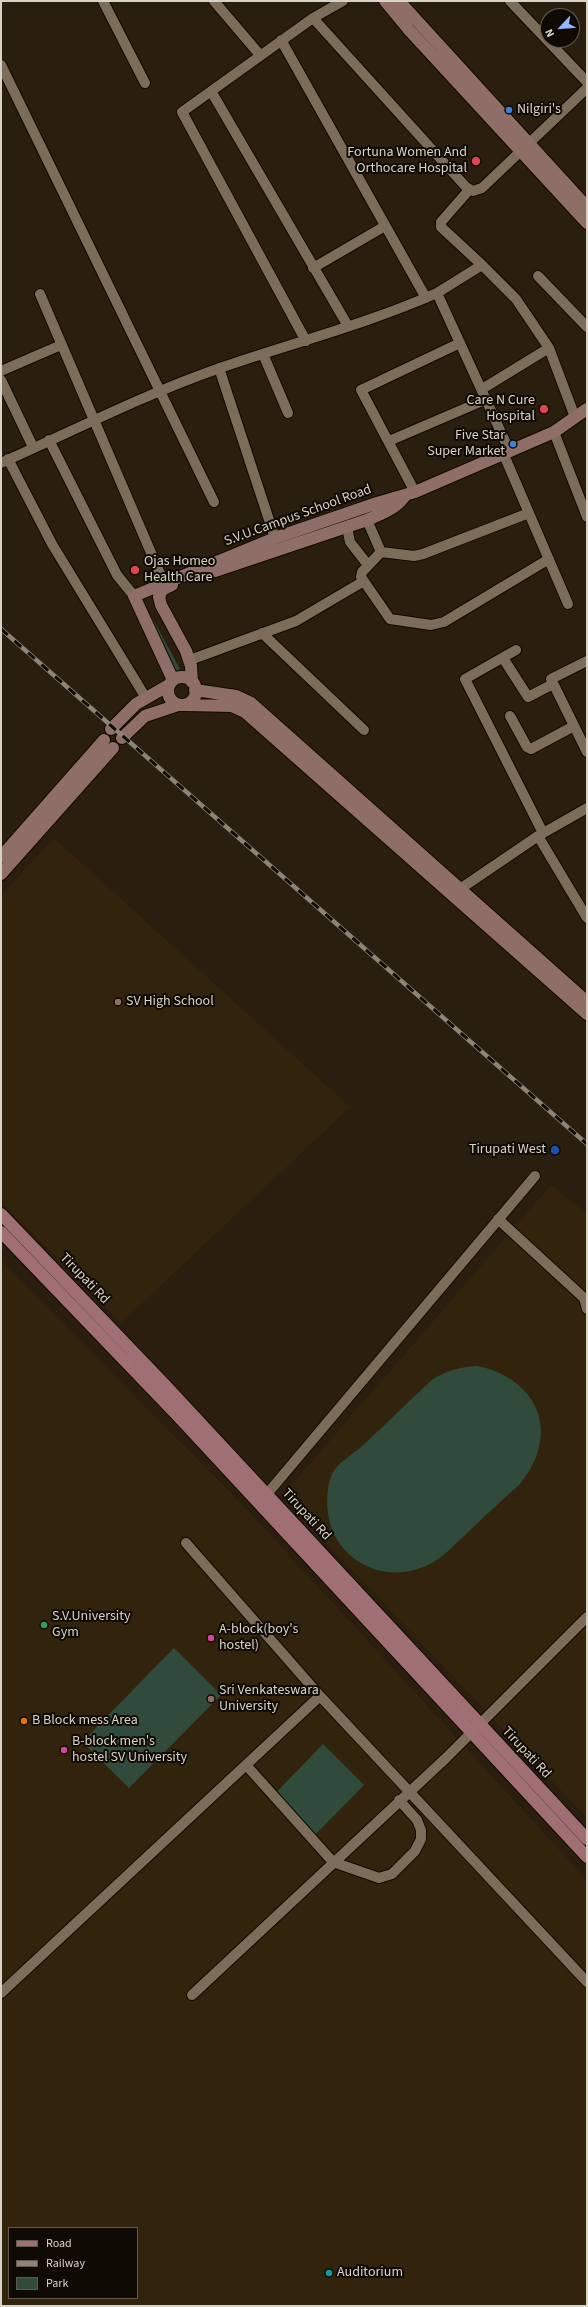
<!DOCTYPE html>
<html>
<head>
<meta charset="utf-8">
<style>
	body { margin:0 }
	#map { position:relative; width:588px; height:2307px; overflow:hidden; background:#2a1f0e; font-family:"Source Sans 3",sans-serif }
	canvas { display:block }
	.frame { position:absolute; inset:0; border:2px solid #d9d2c7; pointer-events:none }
	.legend { position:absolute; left:8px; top:2227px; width:130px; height:72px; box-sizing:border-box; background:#0f0a04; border:1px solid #605a52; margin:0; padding:5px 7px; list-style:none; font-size:12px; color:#d9d2c7 }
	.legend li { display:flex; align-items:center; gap:8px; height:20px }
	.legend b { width:20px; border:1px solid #605a52 }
	.north { position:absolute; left:540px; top:8px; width:40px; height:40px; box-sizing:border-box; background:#0f0a04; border:1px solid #605a52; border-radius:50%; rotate:244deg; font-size:11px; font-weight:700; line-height:16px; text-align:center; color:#d9d2c7 }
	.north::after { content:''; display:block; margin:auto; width:14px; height:18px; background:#96b6fd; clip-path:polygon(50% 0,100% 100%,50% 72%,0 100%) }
</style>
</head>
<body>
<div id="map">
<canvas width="588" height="2307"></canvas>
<div class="frame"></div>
<ul class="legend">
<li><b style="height:5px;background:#a06f74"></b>Road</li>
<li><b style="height:5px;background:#8d8477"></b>Railway</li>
<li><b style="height:11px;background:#304b3c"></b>Park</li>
</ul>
<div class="north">N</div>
</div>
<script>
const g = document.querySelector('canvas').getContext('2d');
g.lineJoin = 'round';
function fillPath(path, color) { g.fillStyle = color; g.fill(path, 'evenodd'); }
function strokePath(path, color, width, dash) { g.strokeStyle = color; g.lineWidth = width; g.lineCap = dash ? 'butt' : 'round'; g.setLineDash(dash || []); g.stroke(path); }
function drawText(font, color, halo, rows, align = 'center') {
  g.font = font + ' "Source Sans 3",sans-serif'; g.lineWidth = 4; g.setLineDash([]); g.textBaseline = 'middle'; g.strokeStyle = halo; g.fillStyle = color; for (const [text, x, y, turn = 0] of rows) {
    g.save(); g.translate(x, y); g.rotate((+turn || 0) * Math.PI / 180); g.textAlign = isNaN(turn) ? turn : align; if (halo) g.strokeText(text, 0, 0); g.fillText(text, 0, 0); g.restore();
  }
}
fillPath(new Path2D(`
	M54,838L350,1107L121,1323L1,1201V896Z
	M551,1185L587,1214V1818L282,1496Z
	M1,1260L255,1518L587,1880V2306H1ZM9,2228H137V2298H9Z`), '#32240c');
fillPath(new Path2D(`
	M150,614L180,669L175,672L145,617Z
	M477,1366C521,1374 554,1411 536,1457C532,1468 525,1477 519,1485C500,1502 481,1519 463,1537C455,1544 447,1553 438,1559C405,1582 360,1575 338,1541C326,1523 324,1494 332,1474C337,1463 352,1455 361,1447C385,1425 409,1401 433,1379C448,1370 460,1367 477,1366Z
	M174,1648L221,1695L129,1788L82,1742Z
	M323,1744L364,1785L310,1840L269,1800Z`), '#304b3c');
const street = new Path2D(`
	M103,1L145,83
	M214,1L260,55
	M510,1L587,82
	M313,18L466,187L473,191L482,188L587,88
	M281,40L426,298
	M1,65L214,502
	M211,91L348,326
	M469,190L441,222V227L482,265
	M313,268L385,226
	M538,276L587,327
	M437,293L482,265L516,299L549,348L575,417
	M40,294L164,583
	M306,341L182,112L313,18L343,1
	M263,354L288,413
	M219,368L275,538
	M1,371L61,345
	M1,380L33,447
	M482,389L549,348
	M554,432L587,517
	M49,440L117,575L134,596
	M389,441L487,399
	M504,455L568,604
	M8,459L52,544L146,698
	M1,463C73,431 145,394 220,368C292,343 367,324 437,293L510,452
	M415,492L361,390L460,343
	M529,513L423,554L414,556L381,552L362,572L361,577L390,619L431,625L444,622L549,559
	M367,520L381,552
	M347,527L350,542L368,565
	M262,633L364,730
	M516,650L465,679L543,833
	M503,658L528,697L553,684
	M190,660L296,621L364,581
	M587,661L551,679L587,752
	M510,716L527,747L531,749L574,726
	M538,836L587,918
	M460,889L538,836L587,808
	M498,1219L584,1298L587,1309
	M267,1494L535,1176
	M186,1543L320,1696L587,1982
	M246,1765L333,1862L379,1878L392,1874L415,1851L421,1839V1830L417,1820L399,1800
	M1,1993L320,1696
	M192,1995L446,1758L587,1617`);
const secondary = new Path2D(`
	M385,1L409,30L587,223
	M399,1L587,207
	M215,571L367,520C381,514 394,510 404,497
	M172,585L162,590L159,597L161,605L186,651L191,666L192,682
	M168 691a14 14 0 1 1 28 0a14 14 0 1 1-28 0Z
	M173,680L134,596L275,538L377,503L415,492L554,432L587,409
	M195,690L236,696L251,703L587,1002
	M186,705L232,706L245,712L587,1014
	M111,729L136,704L169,685
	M122,738L145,716L178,705
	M1,857L104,740
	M1,874L113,748`);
const primary = new Path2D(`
	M1,1214L165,1385L587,1839
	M1,1232L178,1416L587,1857`);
strokePath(street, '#120800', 12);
strokePath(secondary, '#120800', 14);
strokePath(primary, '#120800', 14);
strokePath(street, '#7b6d5a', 10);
strokePath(secondary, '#8e6e67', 12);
strokePath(primary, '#a06f74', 12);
const rail = new Path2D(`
	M1,629L587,1144`);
strokePath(rail, '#8d8477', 4.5);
strokePath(rail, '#0f0a04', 3, [9]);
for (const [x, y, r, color] of [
	[509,110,4,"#3f7fe0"],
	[476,161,5,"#e0444e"],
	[544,409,5,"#e0444e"],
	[513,444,4,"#3f7fe0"],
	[135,570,5,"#e0444e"],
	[118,1002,4,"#8d6e63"],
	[555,1150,5,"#1a4fb4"],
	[44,1625,4,"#2e9e5b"],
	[211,1638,4,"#d1479c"],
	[211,1699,4,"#8d6e63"],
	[24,1721,4,"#e8710a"],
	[64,1750,4,"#d1479c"],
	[329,2273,4,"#0f9aa8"]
]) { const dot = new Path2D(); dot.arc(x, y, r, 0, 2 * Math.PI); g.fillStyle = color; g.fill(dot); strokePath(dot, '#0f0a04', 1.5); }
drawText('14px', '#d9d2c7', '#0f0a04', [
	["Nilgiri's",517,110],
	["Fortuna Women And",467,153,"right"],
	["Orthocare Hospital",467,169,"right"],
	["Care N Cure",535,401,"right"],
	["Hospital",535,417,"right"],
	["Five Star",505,436,"right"],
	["Super Market",505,452,"right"],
	["Ojas Homeo",144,562],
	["Health Care",144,578],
	["SV High School",126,1002],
	["Tirupati West",546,1150,"right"],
	["S.V.University",52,1617],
	["Gym",52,1633],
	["A-block(boy's",219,1630],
	["hostel)",219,1646],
	["Sri Venkateswara",219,1691],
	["University",219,1707],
	["B Block mess Area",32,1721],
	["B-block men's",72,1742],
	["hostel SV University",72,1758],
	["Auditorium",337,2273]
], 'left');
drawText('14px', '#d9d2c7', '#0f0a04', [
	["S.V.U.Campus School Road",298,516,-20],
	["Tirupati Rd",84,1279,46],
	["Tirupati Rd",306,1515,47],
	["Tirupati Rd",526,1753,47]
]);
</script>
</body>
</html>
